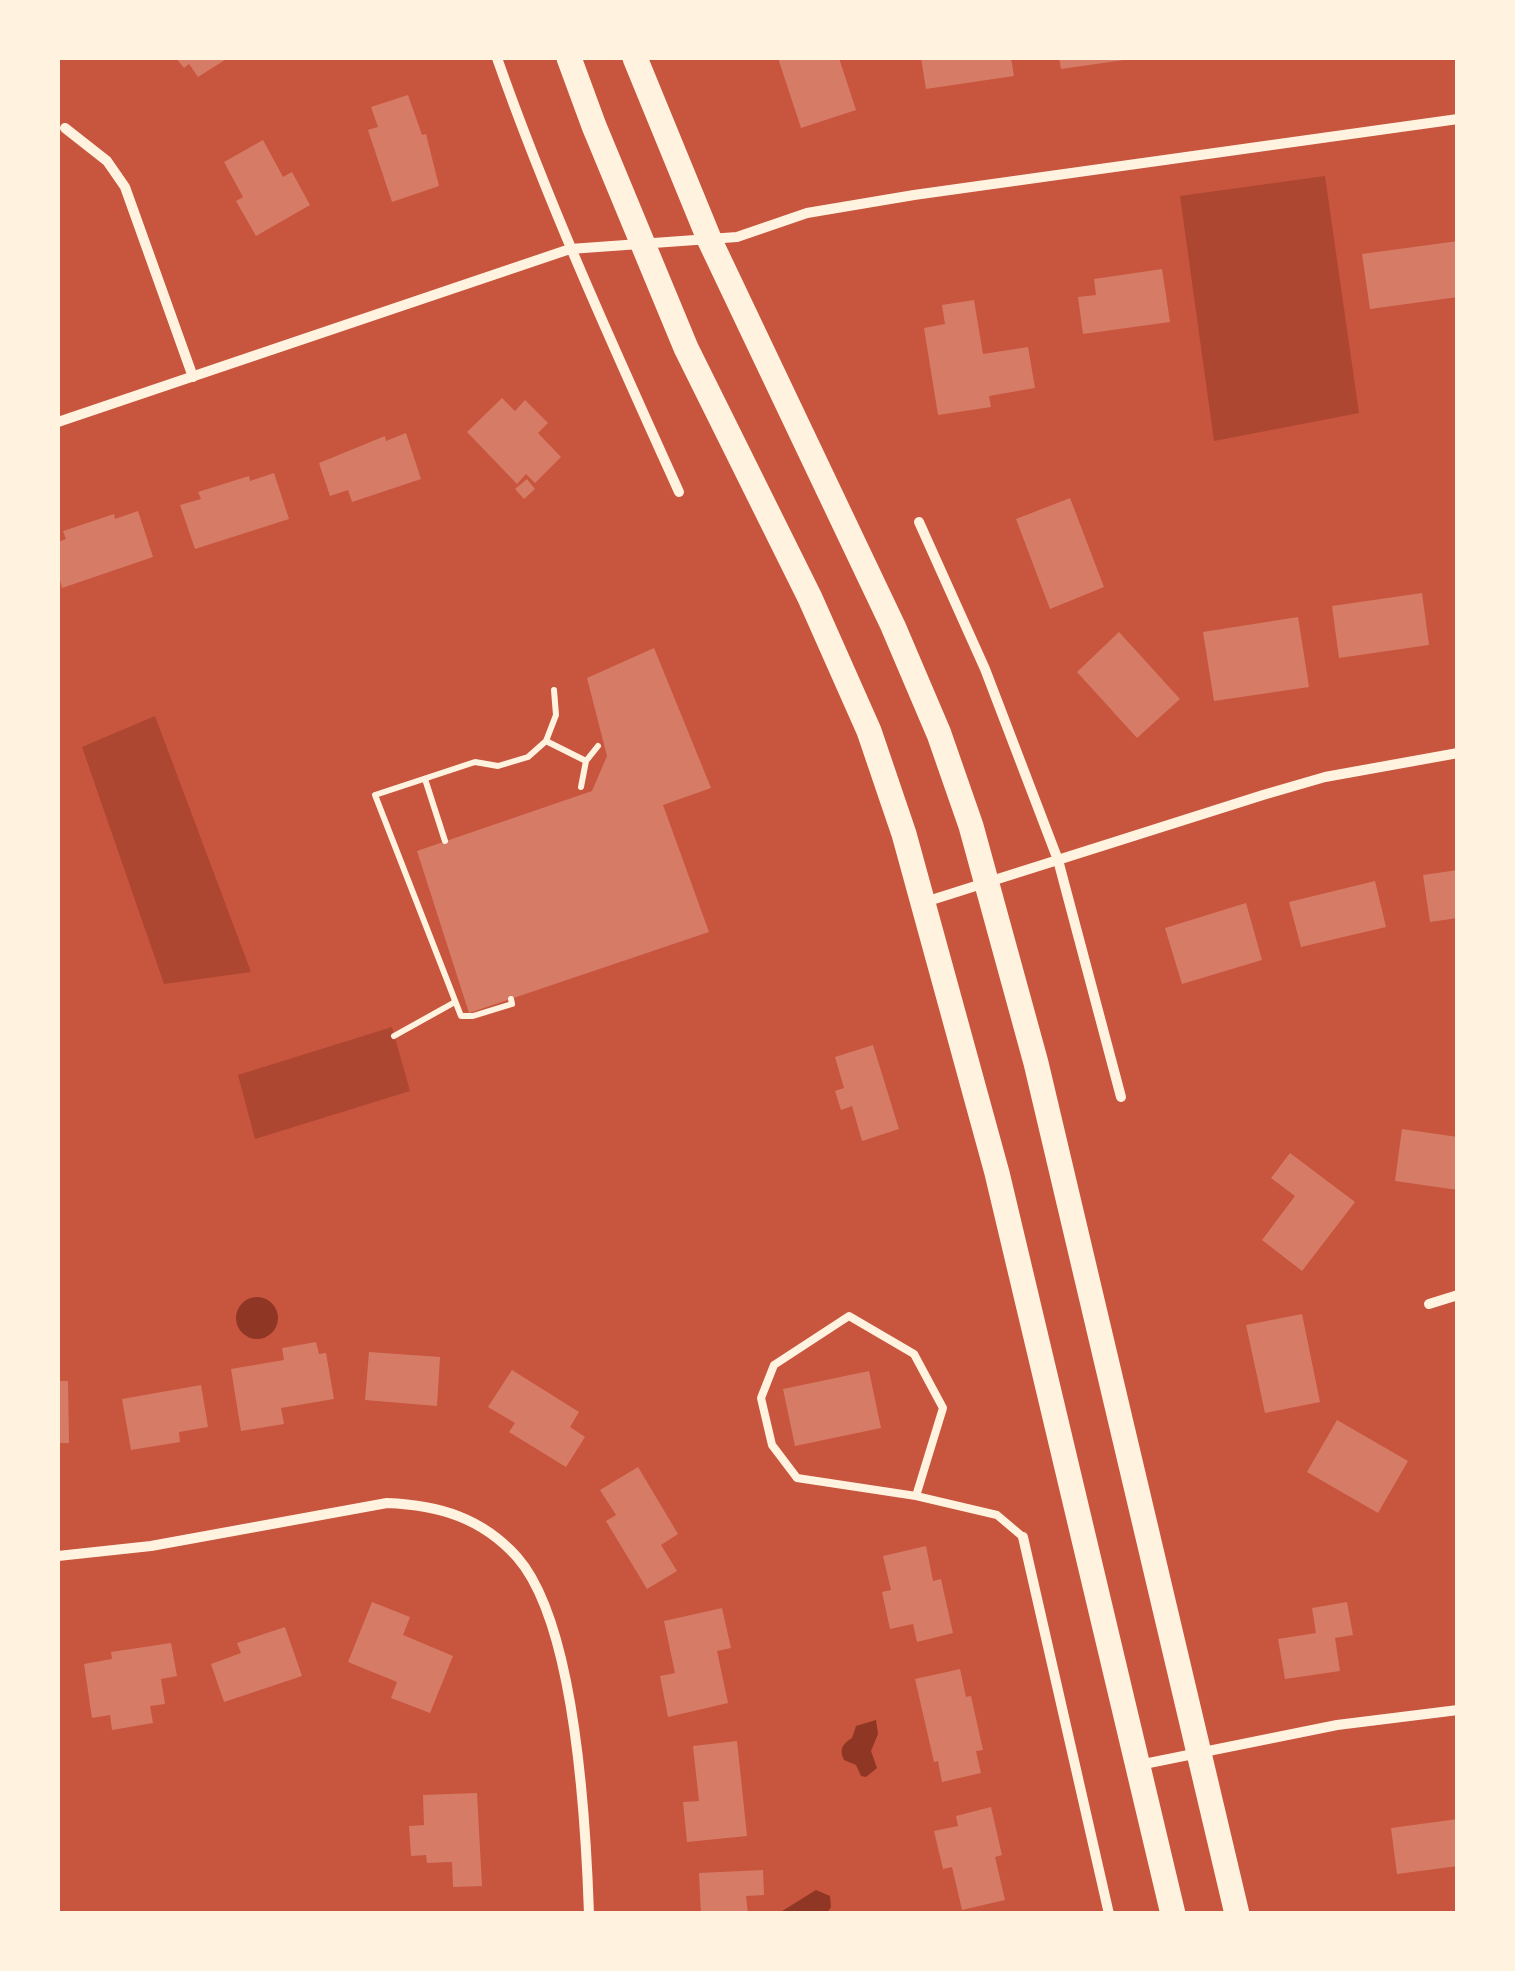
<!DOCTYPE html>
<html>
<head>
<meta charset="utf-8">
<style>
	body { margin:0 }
	#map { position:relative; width:1515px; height:1971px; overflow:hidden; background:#c8553d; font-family:Helvetica,sans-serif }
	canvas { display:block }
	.frame { position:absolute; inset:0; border:60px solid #fff3e0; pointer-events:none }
</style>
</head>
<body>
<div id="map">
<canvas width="1515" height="1971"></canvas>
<div class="frame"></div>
</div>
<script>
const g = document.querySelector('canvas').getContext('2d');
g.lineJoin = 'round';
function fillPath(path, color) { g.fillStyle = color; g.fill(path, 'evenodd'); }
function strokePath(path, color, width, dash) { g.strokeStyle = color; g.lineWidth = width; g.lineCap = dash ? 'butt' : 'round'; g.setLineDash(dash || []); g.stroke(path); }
fillPath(new Path2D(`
	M1325,176L1359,413L1214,441L1180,196Z
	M155,716L251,972L164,984L82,747Z
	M392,1027L410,1091L255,1139L238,1075Z`), '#ae4732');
fillPath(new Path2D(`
	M236 1318a21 21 0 1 1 42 0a21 21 0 1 1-42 0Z
	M876,1720L878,1734L871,1751L877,1768L866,1777L861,1776L856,1765L844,1760C839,1750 842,1744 852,1738L856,1726Z
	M816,1890L830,1896L831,1907L827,1913H779Z`), '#8f3625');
fillPath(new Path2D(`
	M176,58H228L198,77L189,64L184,68Z
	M778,58H839L856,110L801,128Z
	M921,58H1011L1014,76L926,89Z
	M1059,58H1124V60L1061,69Z
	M408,95L422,135L426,134L439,186L392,202L368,130L378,127L371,107Z
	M263,140L283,177L292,172L310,205L256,236L236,201L243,197L224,162Z
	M1458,241V297L1370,309L1362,254Z
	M1162,269L1170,322L1083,334L1078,297L1096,295L1094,279Z
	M974,300L983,354L1028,347L1035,388L989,396L991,407L938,415L924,328L945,324L942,305Z
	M502,398L515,411L525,400L548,423L538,433L561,457L535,483L526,474L517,484L467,432Z
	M406,433L421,479L352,502L348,490L330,496L319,463L385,436L386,441Z
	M274,473L289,519L195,549L180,505L201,499L198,492L249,476L250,481Z
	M527,479L535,489L524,499L515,489Z
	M1070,498L1104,587L1050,609L1016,519Z
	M138,511L153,557L62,588L58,573V542L66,539L63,531L114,514L115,519Z
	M1422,593L1429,645L1339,658L1332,606Z
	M1298,617L1309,687L1214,701L1203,632Z
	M1119,632L1180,699L1137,738L1077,672Z
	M654,648L711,788L663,805L709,932L469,1013L417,851L592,791L607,756L587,678Z
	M1458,870V918L1430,922L1423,875Z
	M1375,881L1386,927L1301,947L1289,902Z
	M1246,903L1262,960L1182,984L1165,928Z
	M873,1045L899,1129L862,1141L852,1106L841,1110L835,1091L844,1088L835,1057Z
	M1402,1129L1458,1137V1190L1395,1181Z
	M1290,1153L1355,1202L1302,1271L1262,1240L1295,1196L1271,1178Z
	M1302,1314L1320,1402L1265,1413L1246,1325Z
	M316,1342L319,1354L326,1353L334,1399L281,1408L284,1424L241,1431L231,1369L284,1360L282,1348Z
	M369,1352L440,1357L437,1406L365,1400Z
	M512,1370L579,1412L570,1427L585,1437L566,1467L509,1432L515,1423L488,1407Z
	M869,1371L881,1428L795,1446L783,1389Z
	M58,1381H68L69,1443H58Z
	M201,1385L208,1427L179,1432L180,1442L131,1450L122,1399Z
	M1337,1420L1408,1461L1378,1513L1307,1472Z
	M638,1467L678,1534L661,1545L677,1571L647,1589L606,1521L616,1515L600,1490Z
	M926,1546L933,1581L941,1579L953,1633L917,1642L913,1624L890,1629L882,1592L891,1590L883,1556Z
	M372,1602L410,1617L403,1635L453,1656L430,1713L391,1698L397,1682L348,1662Z
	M1347,1602L1353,1635L1335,1638L1340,1671L1285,1679L1278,1639L1316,1633L1312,1608Z
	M722,1608L731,1648L717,1651L728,1703L668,1717L660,1676L675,1673L664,1621Z
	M285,1627L302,1676L224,1702L211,1664L241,1653L237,1643Z
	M171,1643L177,1676L161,1679L165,1704L150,1706L153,1723L112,1730L110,1715L92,1718L84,1664L112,1659L111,1652Z
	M960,1669L966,1697L971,1696L983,1750L976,1751L981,1773L942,1782L938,1761L934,1762L915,1679Z
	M737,1741L747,1836L687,1842L683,1802L699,1801L693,1746Z
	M477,1793L482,1886L453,1887L452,1862L427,1863L426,1855L411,1856L409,1826L424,1825L423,1795Z
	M991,1807L1002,1855L995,1857L1005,1900L962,1910L952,1867L943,1869L934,1831L958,1826L956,1816Z
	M1458,1819V1866L1397,1874L1391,1828Z
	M763,1870L764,1895L746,1896L748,1914H701L699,1873Z`), '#d67c66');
strokePath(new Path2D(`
	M546,741L586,761L598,746
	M425,779L445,841
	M581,787L586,761
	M511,999L512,1004L473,1016H461L375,795L475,762L498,766L528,757L546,741L556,715L554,690
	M394,1036L455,1002`), '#fff3e0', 6);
strokePath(new Path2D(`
	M916,1496L943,1408L914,1354L849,1316L774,1365L761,1398L772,1445L797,1478L916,1496L997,1515L1023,1537`), '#fff3e0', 8);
strokePath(new Path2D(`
	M497,58C549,206 614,348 679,492
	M65,128L107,161L125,187L193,377
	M58,422L570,249L737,237L807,213L914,195L1458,119
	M919,522L985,669L1058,860L1121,1097
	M925,902L1263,795L1325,777L1458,753
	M1429,1304L1458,1295
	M1023,1537L1109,1914
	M58,1556L151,1546L387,1503C439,1505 482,1518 517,1557C576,1624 586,1825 589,1914
	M1139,1765L1337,1725L1458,1710`), '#fff3e0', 10);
strokePath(new Path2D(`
	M569,58L594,126L686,348L810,598L869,731L904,834L997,1173L1173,1914
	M635,58L710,241L893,626L939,734L971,826L1036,1063L1237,1914`), '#fff3e0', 25);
</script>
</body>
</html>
